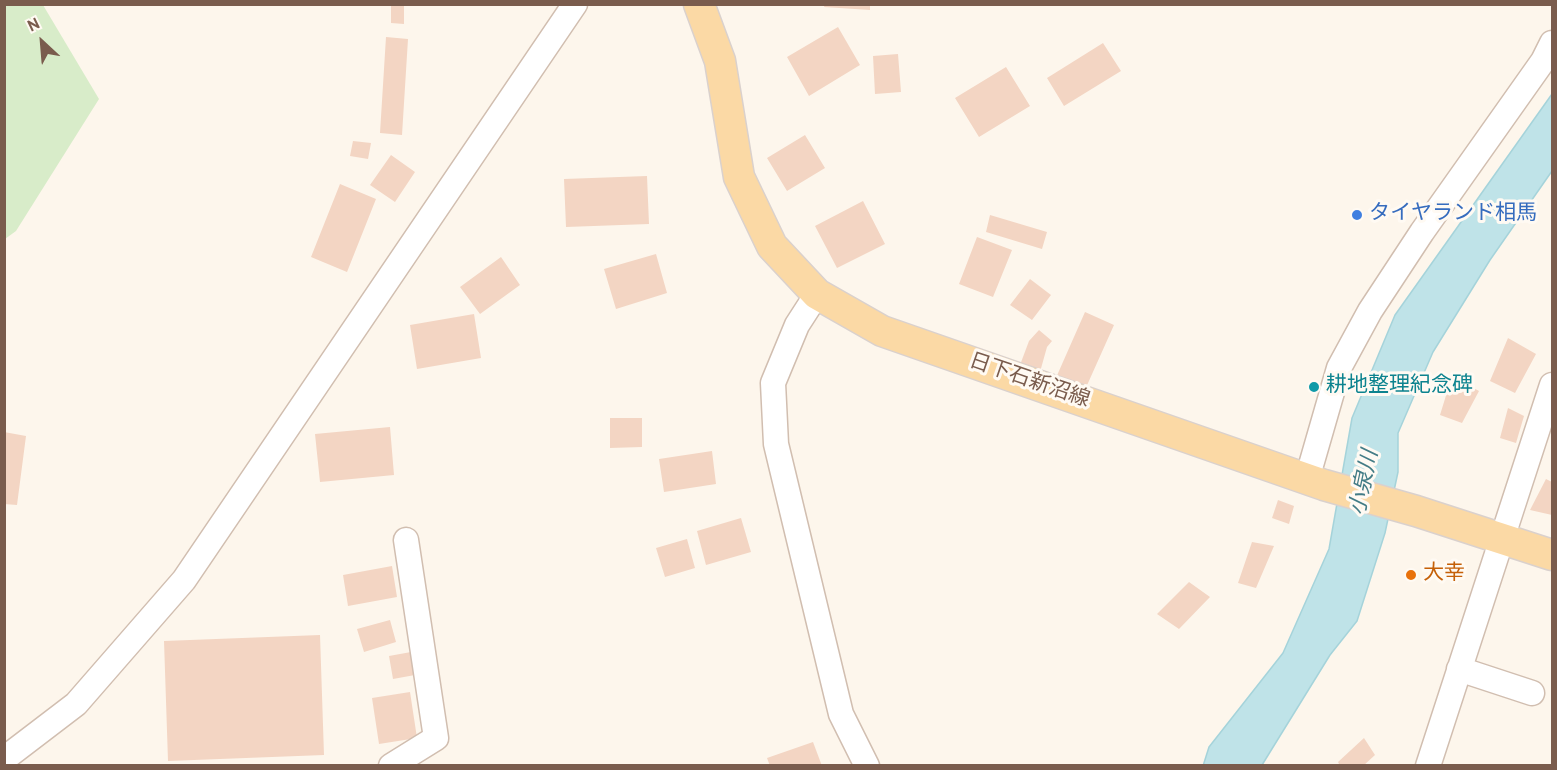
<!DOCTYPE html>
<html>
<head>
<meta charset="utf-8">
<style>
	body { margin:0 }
	#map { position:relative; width:1557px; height:770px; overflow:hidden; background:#fdf6ec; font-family:Overpass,sans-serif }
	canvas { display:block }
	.frame { position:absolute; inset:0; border:6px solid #7a5c4d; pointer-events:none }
	.north { position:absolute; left:12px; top:12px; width:60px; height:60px; -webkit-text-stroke:4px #fffaf3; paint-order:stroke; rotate:334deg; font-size:16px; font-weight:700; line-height:24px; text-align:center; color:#7a5c4d }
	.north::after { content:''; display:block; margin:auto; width:21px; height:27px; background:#7a5c4d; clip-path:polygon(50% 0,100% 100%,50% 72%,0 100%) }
</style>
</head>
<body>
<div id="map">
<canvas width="1557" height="770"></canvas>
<div class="frame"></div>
<div class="north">N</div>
</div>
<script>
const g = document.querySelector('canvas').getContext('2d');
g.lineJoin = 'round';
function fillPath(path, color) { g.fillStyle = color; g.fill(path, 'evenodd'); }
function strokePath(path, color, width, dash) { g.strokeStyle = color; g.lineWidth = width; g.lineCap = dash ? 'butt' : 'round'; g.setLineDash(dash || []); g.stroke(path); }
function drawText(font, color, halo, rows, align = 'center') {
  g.font = font + ' Overpass,"Noto Sans JP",sans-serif'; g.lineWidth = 6; g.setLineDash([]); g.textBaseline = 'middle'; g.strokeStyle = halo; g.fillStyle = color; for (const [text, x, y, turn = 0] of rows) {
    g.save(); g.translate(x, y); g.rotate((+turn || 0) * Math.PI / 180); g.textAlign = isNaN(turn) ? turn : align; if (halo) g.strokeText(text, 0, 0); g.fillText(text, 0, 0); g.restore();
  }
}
fillPath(new Path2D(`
	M5,4L43,5L99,99L16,231L5,239Z`), '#d8ecc9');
const water = new Path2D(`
	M1552,94V171L1490,260L1433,352L1398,433V472L1385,533L1357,621L1330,655L1262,765L1203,766L1209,747L1283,653L1329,549L1352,418L1395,315Z`);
fillPath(water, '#bfe3e8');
strokePath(water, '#a5d3da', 1.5);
fillPath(new Path2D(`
	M391,4H404V24L391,23Z
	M825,4H870V10L824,7Z
	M838,27L860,65L809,96L787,57Z
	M386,37L408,39L402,135L380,133Z
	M1103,43L1121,71L1064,106L1047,78Z
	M898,54L901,92L875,94L873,56Z
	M1006,67L1030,106L979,137L955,98Z
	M805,135L825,168L787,191L767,158Z
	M353,141L371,143L368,159L350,156Z
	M391,155L415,172L395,202L370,185Z
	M647,176L649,224L566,227L564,179Z
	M340,184L376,199L347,272L311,257Z
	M863,201L885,244L837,268L815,226Z
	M990,215L1047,232L1042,249L986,232Z
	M977,237L1012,250L993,297L959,284Z
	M656,254L667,293L616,309L604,269Z
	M501,257L520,285L480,314L460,287Z
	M1030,279L1051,295L1032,320L1010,305Z
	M1085,312L1114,325L1084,392L1055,380Z
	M474,314L481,358L417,369L410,325Z
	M1039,330L1052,341L1047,347L1040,372L1020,365L1029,341Z
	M1508,338L1536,354L1515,393L1490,381Z
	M1452,376L1479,391L1462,423L1440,415Z
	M1508,408L1524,416L1516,443L1500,438Z
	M610,418H642V447L610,448Z
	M390,427L394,475L320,482L315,434Z
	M4,432L26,436L17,505L4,504Z
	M712,451L716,484L664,492L659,459Z
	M1546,479L1552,482V515L1530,510Z
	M1278,500L1294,506L1289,524L1272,518Z
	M741,518L751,552L706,565L697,531Z
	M687,539L695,568L665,577L656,548Z
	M1252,542L1274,546L1256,588L1238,583Z
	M392,566L397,597L348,606L343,575Z
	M1189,582L1210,597L1179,629L1157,614Z
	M390,620L396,642L364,652L357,629Z
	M320,635L324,755L168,761L164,641Z
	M411,652L415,675L393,679L389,656Z
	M410,692L417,738L379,744L372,698Z
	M1364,738L1375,755L1363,766H1340L1338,762Z
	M813,742L822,766H770L767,758Z`), '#f3d5c3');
const minor = new Path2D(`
	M817,294L797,325L773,383L776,444L841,714L867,766
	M1307,479L1339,368L1370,311L1422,232L1543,61L1552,43
	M1459,669L1532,693
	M4,759L76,704L184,580L575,4
	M391,766L436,738L406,540
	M1428,766L1552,385`);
const major = new Path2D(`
	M699,4L720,61L739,177L772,246L817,294L882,331L1324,485L1416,511L1552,555`);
strokePath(minor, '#d1beb0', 27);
strokePath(major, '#dad1cd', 33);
strokePath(minor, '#fff', 24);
strokePath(major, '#fbd9a5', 30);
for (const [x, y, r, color] of [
	[1357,215,6,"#3f7fe0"],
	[1314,387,6,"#0f9aa8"],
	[1411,575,6,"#e8710a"]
]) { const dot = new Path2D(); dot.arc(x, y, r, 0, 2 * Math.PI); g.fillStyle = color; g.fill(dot); strokePath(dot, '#fffaf3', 2); }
drawText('21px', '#366cbe', '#fffaf3', [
	["タイヤランド相馬",1369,215]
], 'left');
drawText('21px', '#7a5c4d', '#fffaf3', [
	["日下石新沼線",1029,382,19]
]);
drawText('21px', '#0d838f', '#fffaf3', [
	["耕地整理紀念碑",1326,387]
], 'left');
drawText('21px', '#c56008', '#fffaf3', [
	["大幸",1423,575]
], 'left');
drawText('italic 22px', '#437c86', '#fffaf3', [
	["小泉川",1366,483,-78]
]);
</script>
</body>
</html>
